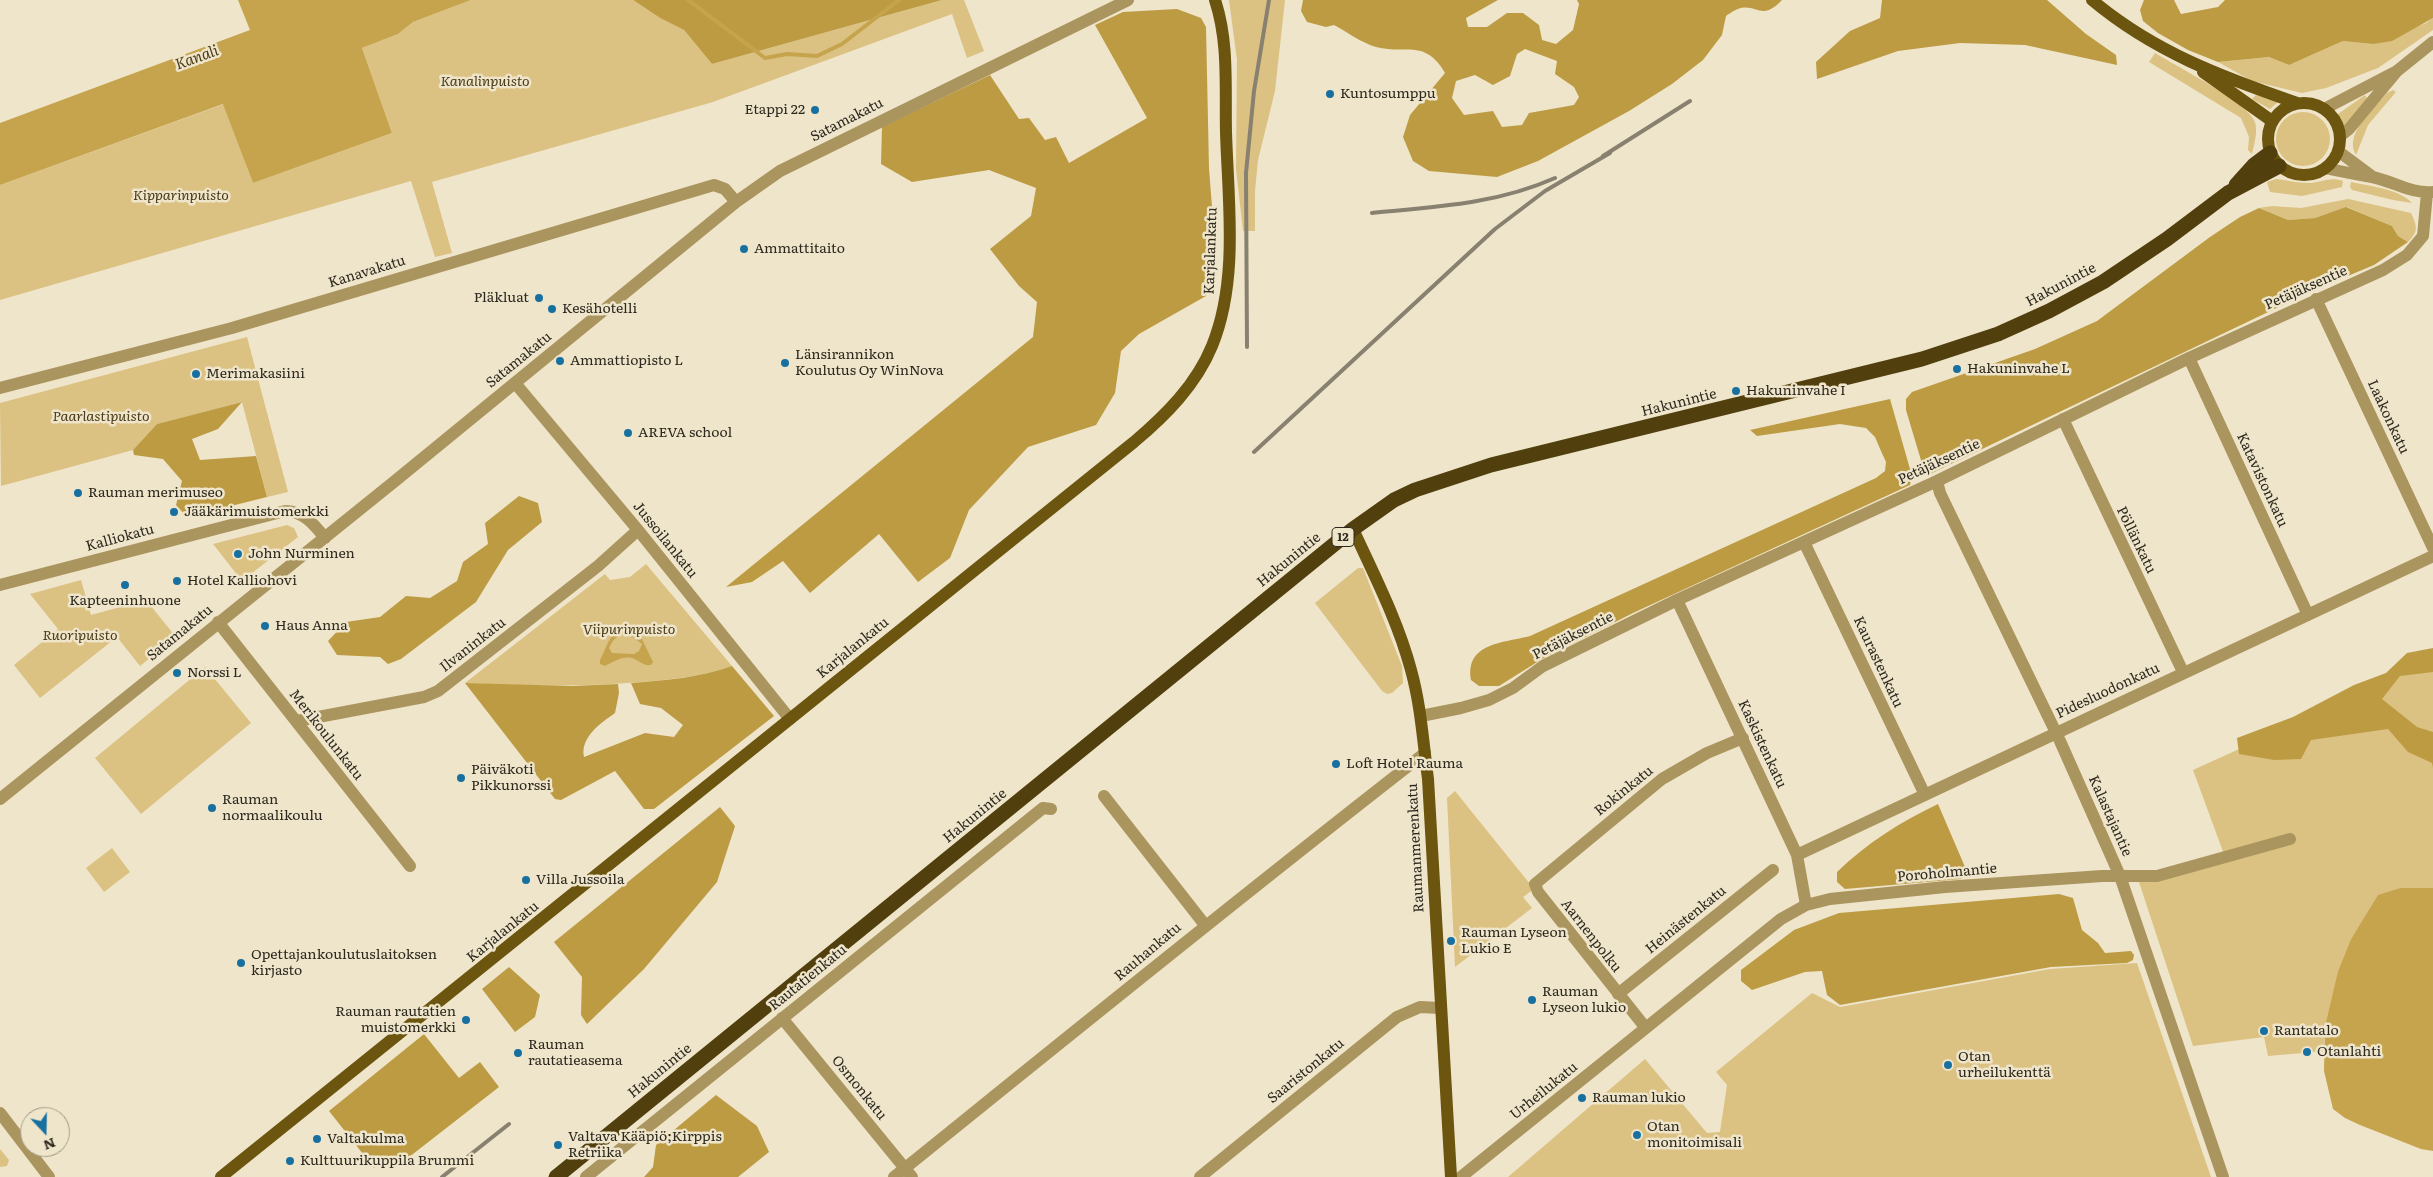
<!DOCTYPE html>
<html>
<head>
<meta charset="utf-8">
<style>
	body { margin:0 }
	#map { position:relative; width:2433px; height:1177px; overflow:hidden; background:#efe5cb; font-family:Literata,serif }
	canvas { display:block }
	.north { position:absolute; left:20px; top:1107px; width:50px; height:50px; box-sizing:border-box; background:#efe5cb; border:1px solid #a19a86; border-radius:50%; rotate:159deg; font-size:14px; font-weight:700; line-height:20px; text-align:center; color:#2d291f }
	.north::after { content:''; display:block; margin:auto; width:18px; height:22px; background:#1870a0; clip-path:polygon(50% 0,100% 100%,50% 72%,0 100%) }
</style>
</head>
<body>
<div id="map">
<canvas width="2433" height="1177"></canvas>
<div class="north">N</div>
</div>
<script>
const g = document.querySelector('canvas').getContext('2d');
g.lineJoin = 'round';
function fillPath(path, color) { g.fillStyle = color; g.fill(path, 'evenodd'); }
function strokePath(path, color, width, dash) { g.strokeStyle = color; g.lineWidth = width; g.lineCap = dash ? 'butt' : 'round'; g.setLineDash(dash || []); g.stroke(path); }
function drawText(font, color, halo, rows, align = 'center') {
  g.font = font + ' Literata,serif'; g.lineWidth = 5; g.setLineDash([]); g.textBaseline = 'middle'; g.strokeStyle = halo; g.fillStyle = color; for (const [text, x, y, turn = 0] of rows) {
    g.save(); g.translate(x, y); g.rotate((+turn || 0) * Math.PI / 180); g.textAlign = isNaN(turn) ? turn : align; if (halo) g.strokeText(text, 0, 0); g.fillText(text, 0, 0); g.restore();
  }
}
fillPath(new Path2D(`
	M471,0H633L660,18L684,30L712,64L942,0H964L984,51L967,58L952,14L713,102L432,182L452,253L435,257L411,181L0,300V185L224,104L253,183L392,133L362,48L398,34L413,22Z
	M1229,0H1285L1275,91L1258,160L1255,191V231H1243L1236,169L1237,60Z
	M2433,18V30L2378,68L2326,88L2302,93L2252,81L2218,62L2269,57L2289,65L2343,41L2373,44L2426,23Z
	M2155,53C2176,66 2245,101 2254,120C2259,130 2254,144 2252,154L2248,150L2249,137L2241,118L2149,62Z
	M2393,90L2396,92L2368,125L2356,155C2343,134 2374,109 2387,93Z
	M2256,95L2278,102L2270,109L2252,99Z
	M2365,95L2367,99L2344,128L2338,114Z
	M2276 139a27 27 0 1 1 54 0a27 27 0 1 1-54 0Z
	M2276,179C2287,180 2297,183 2308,183C2320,183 2331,176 2343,181L2342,187L2302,196L2270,192L2267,182Z
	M2351,182C2369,186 2400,189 2412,203L2393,200L2352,190L2350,187Z
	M2348,199L2411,213C2417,226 2419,231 2408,242L2398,236L2392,226L2347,207L2315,218L2288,220L2259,208L2272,206L2301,208Z
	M247,337L288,492L267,497L242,402L157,424L133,450L1,486L0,403Z
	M287,525L294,528L298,537L242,581L213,544Z
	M646,564L732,666C702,677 673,679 642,682C583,687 524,686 465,683L605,574L610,580L630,577Z
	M1358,568H1363L1402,666L1403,683L1392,693L1387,694L1382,691L1315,603Z
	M81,580L91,615L146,600L176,637L140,666L117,637L40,698L14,665L58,629L30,594Z
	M2433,661V888H2400L2378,896L2351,939L2338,971L2324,1041L2326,1051L2268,1056L2264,1037L2193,1046L2137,876L2225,857L2193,770Z
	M205,667L251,723L141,814L95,758Z
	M1455,791L1534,889L1523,897L1532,908L1455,967L1447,798Z
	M112,848L130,872L104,892L86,868Z
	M2137,963L2211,1177H1508L1645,1059L1707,1133L1720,1132L1727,1085L1716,1072L1812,993L1840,1007L2050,969Z
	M0,1149L9,1160L7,1166L0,1167Z`), '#dcc282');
fillPath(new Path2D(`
	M633,0H942L712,64L684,30L660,18Z
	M1303,0H1498L1466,18L1468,27H1487L1507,13H1523L1539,25L1542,40L1556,44L1573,30L1579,4L1577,0H1782C1762,21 1758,5 1741,8C1736,9 1730,13 1726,16L1722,35L1703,60L1672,84L1629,111L1538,161L1497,177L1429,171L1413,161L1403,137L1410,115L1445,73C1425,38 1405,55 1376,47C1362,43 1347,32 1334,25L1326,27L1307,22L1301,11ZM1525,49L1557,61L1555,74L1574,87L1579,97L1574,105L1529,113L1522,125L1502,127L1493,111L1464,115L1452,98L1456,81L1475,75L1493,85L1510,76L1517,54Z
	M1882,0H2047L2086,34L2116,55L2117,65L2025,45L1960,43L1898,51L1817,79L1816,62L1850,31L1880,18Z
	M2144,0H2174L2181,14L2218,7L2225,0H2433V18L2392,41L2373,44L2343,41L2289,65L2269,57L2218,62L2188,50L2158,33L2143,21L2140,10Z
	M1177,9L1201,18L1206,27L1209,168L1217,273L1206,296L1139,334L1121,351L1115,393L1096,425L1028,447L969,510L950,558L918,582L879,534L810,593L783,561L752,582L726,587L1033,337L1037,302L1019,286L990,249L1031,216L1036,188L989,170L912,182L881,164L882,127L990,75L1019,119L1029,118L1045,140L1056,137L1069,163L1147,118L1095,25L1123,12Z
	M2346,207L2392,226L2398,236L2408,242L2374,265L2312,291L1930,474L1923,467L1906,410V399L1912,392L2035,349L2097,321L2210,237L2240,217L2259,208L2288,220L2315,218Z
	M1890,399L1912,476L1910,485L1633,613L1542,659L1499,686H1479L1471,680C1465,643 1503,643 1530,636L1876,478L1885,471L1886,462L1881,451L1875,437L1866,428L1840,424L1757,436L1750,430Z
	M242,402L218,429L192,439L200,460L256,456L267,497L187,517L176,505L182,481L163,459L134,455L133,450L157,424Z
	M519,496L538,503L542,522L508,550L476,602L401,659L388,664L380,657L337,655L328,641L346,622L380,617L406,596L430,598L457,581L463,562L488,544L485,523Z
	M2433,648V672L2400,676L2382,699L2417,727L2433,732V768L2432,763L2408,752L2388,729L2311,740L2301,759L2274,760L2239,754L2237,738L2293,717L2354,685L2386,673L2407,653Z
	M732,666L774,716L654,809H644L615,771L561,800L555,799L465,683L572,686L618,684L619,693L615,713C601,723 580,737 584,757L645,733L674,737L683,725L661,708L640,704L631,683C666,680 699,678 732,666Z
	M1938,804L1965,867L1961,879L1845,889L1837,882V872C1867,843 1900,822 1938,804Z
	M720,807L735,826L717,882L644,969L587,1024L581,1015L582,977L554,942Z
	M2059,894L2073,898L2082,930L2098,943L2105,953L2131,951L2134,955L2133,960L2127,963L2051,967L1840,1005L1827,995L1822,971L1805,972L1752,990L1741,981V970L1794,930L1839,913Z
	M509,967L540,995L535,1017L515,1032L482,989Z
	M424,1034L459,1078L480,1062L499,1087L395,1168L386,1157L374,1168L329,1111Z
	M716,1095L757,1126L769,1152L738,1177H644L653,1167L656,1145Z`), '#bc9b43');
fillPath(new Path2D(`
	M238,0H471L413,22L398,34L362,48L392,133L253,183L223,104L0,185V123L250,30Z
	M625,628L640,635L653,662L651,665C642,666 639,660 632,658C622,656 613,662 605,666L600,664V660C607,648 609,631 625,628ZM628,633L642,644L639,651L634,654L612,653L609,648C614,638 618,634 628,633Z
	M2400,888H2433V1151L2421,1149L2360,1125L2345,1118L2333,1109L2324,1071L2325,1027L2338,971L2351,939L2378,895Z`), '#c5a44d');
strokePath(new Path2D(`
	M688,0L765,58L787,54L817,56L842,44L899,0`), '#c5a44d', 4);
strokePath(new Path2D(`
	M2324,109L2395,72
	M2340,136L2349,129L2397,71L2433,42
	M2338,151L2373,177
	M2326,168C2341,172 2356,174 2372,177C2393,181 2411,194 2433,192
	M2316,299L2433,548
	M2189,358L2308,615
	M515,383L638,530L790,719
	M0,388L232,328L714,185L725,189L736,202
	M2063,419L2183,672
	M1937,481L1940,493L2060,741L2120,876L2223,1177
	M1804,542L1925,795
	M0,585L285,511C303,511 314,524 325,538
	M1677,600L1797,855L1806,905
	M218,622L410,866
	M1421,716L1461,708L1489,700L1513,688L1543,666L1677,600L1937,481L2189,358L2383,270L2407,255L2423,236L2427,193
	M297,721L424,697L438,691L598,566L638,530
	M1104,796L1205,925
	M0,799L395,481L736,202L780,171L1128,0
	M1797,855L2433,556
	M1618,994L1773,870
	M782,1018L912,1177
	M1645,1027L1538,892L1535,884L1662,779L1707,753L1743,738
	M0,1113L49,1177
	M586,1177L1043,808L1051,809
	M894,1177C1070,1035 1246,892 1425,753
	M1200,1177L1397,1017L1420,1007L1440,1008
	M1461,1177L1781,919L1806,905L1830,899L1945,887L2102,876H2157L2290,839`), '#ab955e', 12);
strokePath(new Path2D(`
	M2092,0C2154,52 2222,77 2297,103
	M2203,72L2272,121
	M2268 139a36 36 0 1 1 72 0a36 36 0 1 1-72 0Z
	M1353,529C1374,575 1398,621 1411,670C1421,706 1423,742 1428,779L1451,1177
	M221,1177L1134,442C1166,415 1196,385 1212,346C1239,280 1228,201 1226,132C1225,88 1229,42 1215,0`), '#6c550e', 12);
strokePath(new Path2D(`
	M2236,185L2254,165L2270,153
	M556,1177L1353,529L1394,500L1415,490L1491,465L1922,359L1998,334L2049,311L2103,282L2167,239L2228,193L2279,166`), '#51400e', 15);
strokePath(new Path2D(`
	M1603,156L1690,101
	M1372,213C1435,207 1497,204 1555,178
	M1247,347L1246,173L1254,91L1269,0
	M1254,452L1495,229L1545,191L1610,153
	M442,1177L509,1124`), '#888170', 4);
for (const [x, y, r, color] of [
	[1330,94,5,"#1870a0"],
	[815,110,5,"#1870a0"],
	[744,249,5,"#1870a0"],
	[539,298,5,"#1870a0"],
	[552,309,5,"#1870a0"],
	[560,361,5,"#1870a0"],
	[785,363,5,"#1870a0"],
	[1957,369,5,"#1870a0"],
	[196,374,5,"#1870a0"],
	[1736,391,5,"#1870a0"],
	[628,433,5,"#1870a0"],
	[78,493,5,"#1870a0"],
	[174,512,5,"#1870a0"],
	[238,554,5,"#1870a0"],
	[177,581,5,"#1870a0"],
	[125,585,5,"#1870a0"],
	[265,626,5,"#1870a0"],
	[177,673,5,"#1870a0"],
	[1336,764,5,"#1870a0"],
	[461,778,5,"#1870a0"],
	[212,808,5,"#1870a0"],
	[526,880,5,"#1870a0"],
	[1451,941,5,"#1870a0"],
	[241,963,5,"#1870a0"],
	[1532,1000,5,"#1870a0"],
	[466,1020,5,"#1870a0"],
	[2264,1031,5,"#1870a0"],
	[2307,1052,5,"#1870a0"],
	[518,1053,5,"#1870a0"],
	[1948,1065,5,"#1870a0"],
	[1582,1098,5,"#1870a0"],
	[1637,1135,5,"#1870a0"],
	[317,1139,5,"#1870a0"],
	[558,1145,5,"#1870a0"],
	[290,1161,5,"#1870a0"]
]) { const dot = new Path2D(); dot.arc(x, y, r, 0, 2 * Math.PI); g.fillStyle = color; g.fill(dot); strokePath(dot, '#efe5cb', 2); }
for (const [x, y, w] of [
	[1343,537,22]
]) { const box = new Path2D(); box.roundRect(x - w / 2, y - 9.5, w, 19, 4); g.fillStyle = '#efe5cb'; g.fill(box); strokePath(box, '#2d291f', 1); }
drawText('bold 12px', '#2d291f', null, [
	["12",1343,537]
]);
drawText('italic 14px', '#4a3c16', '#efe5cb', [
	["Kanalinpuisto",485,82],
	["Kipparinpuisto",181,196],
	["Paarlastipuisto",101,417],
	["Viipurinpuisto",629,630],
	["Ruoripuisto",80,636]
]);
drawText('14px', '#2d291f', '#efe5cb', [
	["Kuntosumppu",1340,94],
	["Etappi 22",805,110,"right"],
	["Ammattitaito",754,249],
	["Pläkluat",529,298,"right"],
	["Kesähotelli",562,309],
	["Länsirannikon",795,355],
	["Koulutus Oy WinNova",795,371],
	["Ammattiopisto L",570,361],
	["Hakuninvahe L",1967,369],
	["Merimakasiini",206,374],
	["Hakuninvahe I",1746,391],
	["AREVA school",638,433],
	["Rauman merimuseo",88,493],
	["Jääkärimuistomerkki",184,512],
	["John Nurminen",248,554],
	["Hotel Kalliohovi",187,581],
	["Kapteeninhuone",125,601,"center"],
	["Haus Anna",275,626],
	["Norssi L",187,673],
	["Loft Hotel Rauma",1346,764],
	["Päiväkoti",471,770],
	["Pikkunorssi",471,786],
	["Rauman",222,800],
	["normaalikoulu",222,816],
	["Villa Jussoila",536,880],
	["Rauman Lyseon",1461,933],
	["Lukio E",1461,949],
	["Opettajankoulutuslaitoksen",251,955],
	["kirjasto",251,971],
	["Rauman",1542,992],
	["Lyseon lukio",1542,1008],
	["Rauman rautatien",456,1012,"right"],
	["muistomerkki",456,1028,"right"],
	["Rantatalo",2274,1031],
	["Rauman",528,1045],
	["rautatieasema",528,1061],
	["Otanlahti",2317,1052],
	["Otan",1958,1057],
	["urheilukenttä",1958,1073],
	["Rauman lukio",1592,1098],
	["Otan",1647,1127],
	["monitoimisali",1647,1143],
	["Valtava Kääpiö;Kirppis",568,1137],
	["Retriika",568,1153],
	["Valtakulma",327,1139],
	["Kulttuurikuppila Brummi",300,1161]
], 'left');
drawText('14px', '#2d291f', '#efe5cb', [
	["Satamakatu",847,120,-27],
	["Karjalankatu",1211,251,-88],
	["Kanavakatu",367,272,-17],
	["Hakunintie",2061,285,-28],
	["Petäjäksentie",2306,288,-24],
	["Satamakatu",519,360,-39],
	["Hakunintie",1679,403,-14],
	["Laakonkatu",2388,417,65],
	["Petäjäksentie",1939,462,-25],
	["Katavistonkatu",2262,480,65],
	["Kalliokatu",120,538,-15],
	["Jussoilankatu",665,540,51],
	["Pöllänkatu",2136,540,64],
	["Hakunintie",1289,560,-39],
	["Satamakatu",180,633,-39],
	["Petäjäksentie",1573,636,-27],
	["Ilvaninkatu",473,645,-38],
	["Karjalankatu",853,648,-39],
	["Kaurastenkatu",1878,662,65],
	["Pidesluodonkatu",2108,691,-25],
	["Merikoulunkatu",326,735,52],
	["Kaskistenkatu",1762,744,65],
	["Rokinkatu",1624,791,-39],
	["Hakunintie",975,816,-39],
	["Kalastajantie",2110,816,66],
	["Raumanmerenkatu",1416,848,-93],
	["Poroholmantie",1947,873,-5],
	["Heinästenkatu",1686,920,-39],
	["Karjalankatu",503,932,-39],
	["Aarnenpolku",1591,936,52],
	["Rauhankatu",1148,952,-40],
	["Rautatienkatu",808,978,-39],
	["Hakunintie",660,1071,-39],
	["Saaristonkatu",1306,1071,-39],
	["Osmonkatu",859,1088,51],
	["Urheilukatu",1544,1091,-39]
]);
drawText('italic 15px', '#4c3d18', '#efe5cb', [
	["Kanali",197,58,-20]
]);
</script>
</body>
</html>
